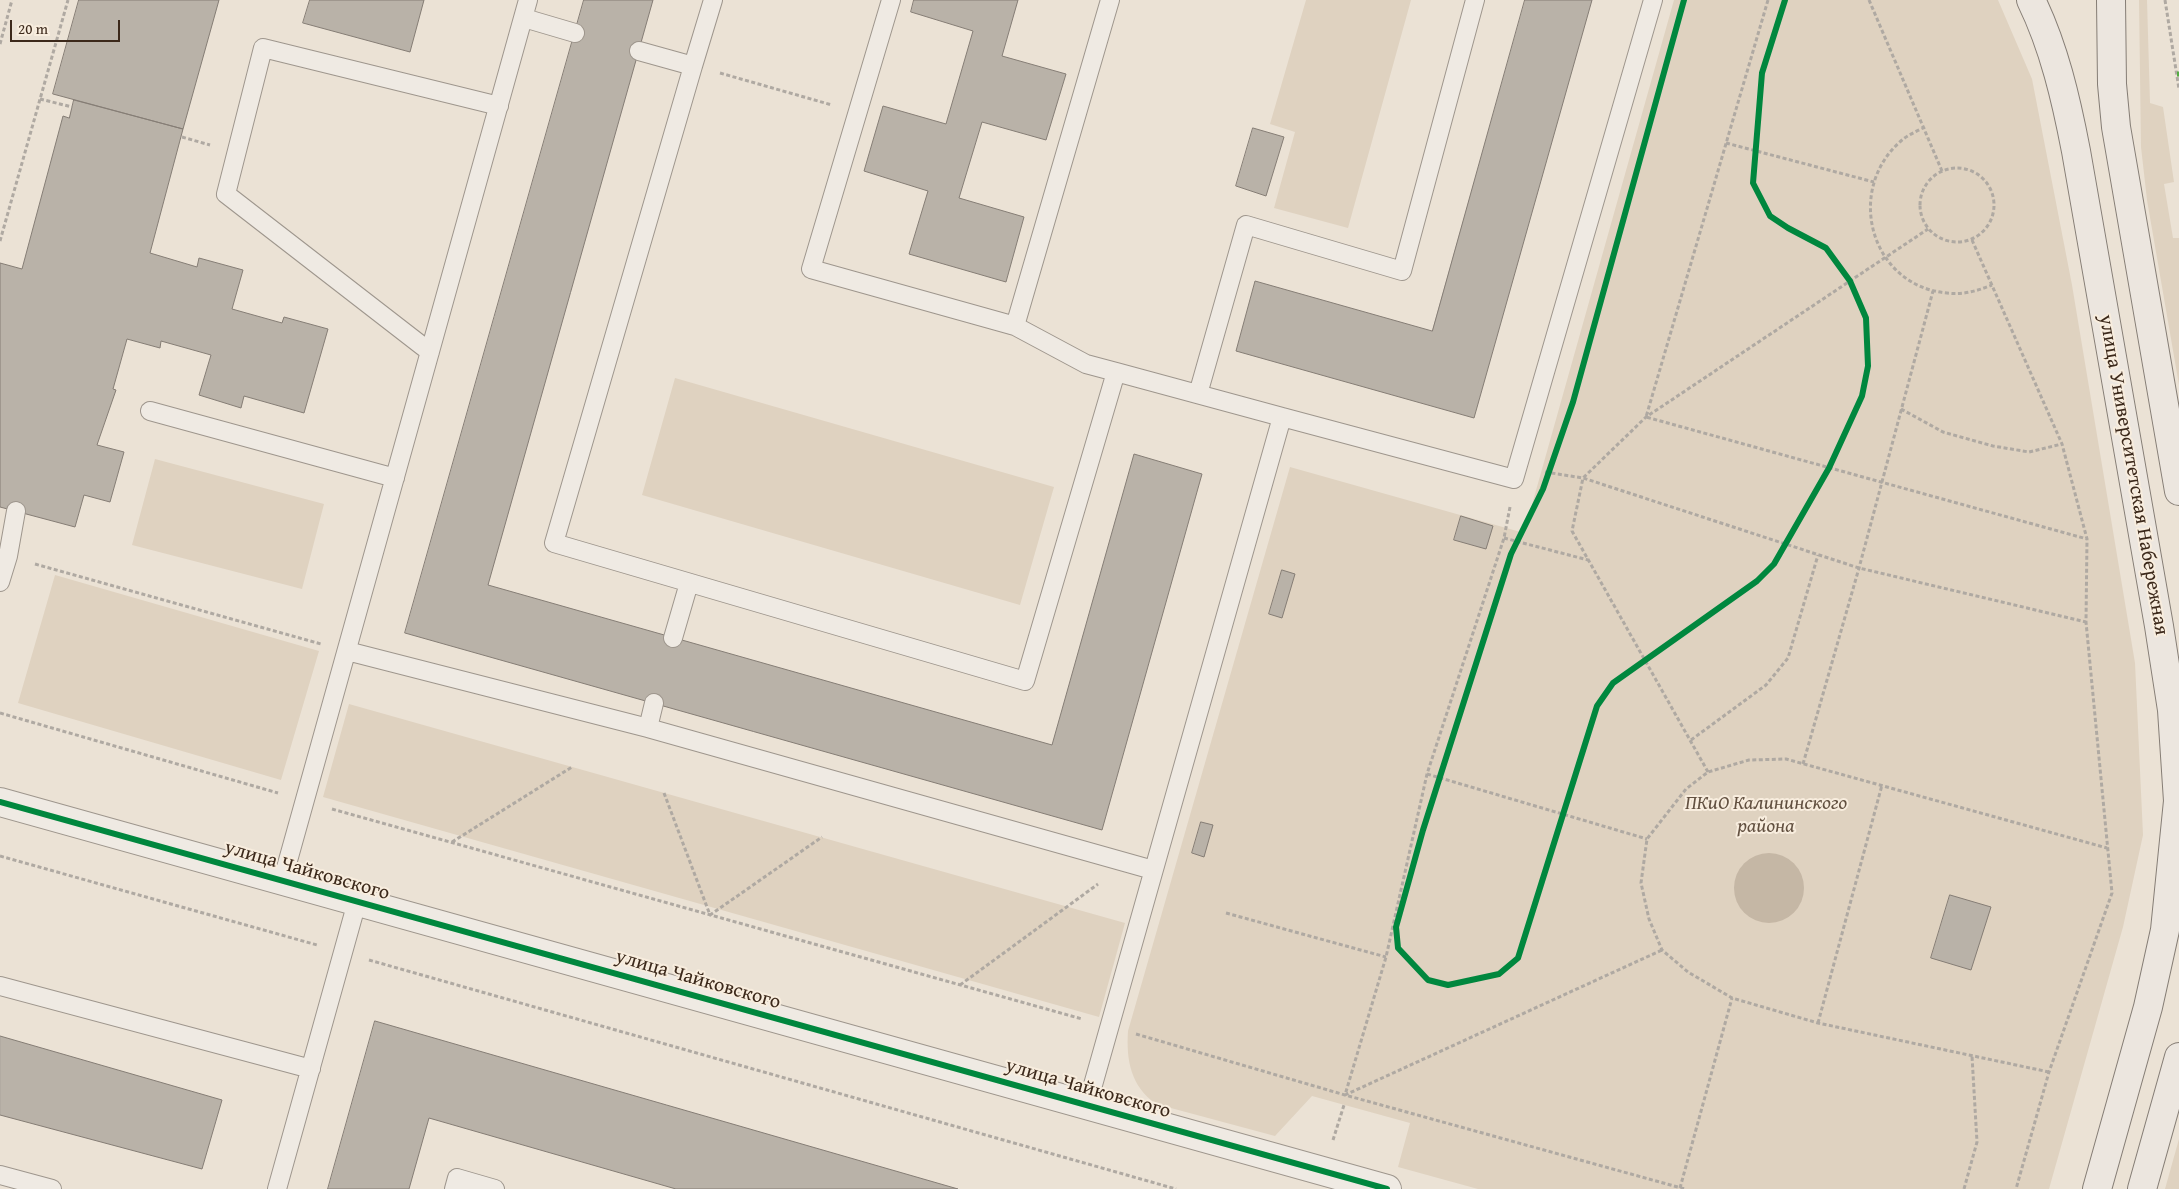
<!DOCTYPE html>
<html>
<head>
<meta charset="utf-8">
<style>
	body { margin:0 }
	#map { position:relative; width:2179px; height:1189px; overflow:hidden; background:#ebe2d5; font-family:"Gentium Book Plus",serif }
	canvas { display:block }
	.scale { position:absolute; left:10px; top:20px; width:110px; height:22px; box-sizing:border-box; border:2px solid #3c291b; border-top:0; padding-left:6px; font-size:15px; line-height:18px; white-space:nowrap; color:#3c291b; -webkit-text-stroke:4px #f8edde; paint-order:stroke }
</style>
</head>
<body>
<div id="map">
<canvas width="2179" height="1189"></canvas>
<div class="scale">20 m</div>
</div>
<script>
const g = document.querySelector('canvas').getContext('2d');
g.lineJoin = 'round';
function fillPath(path, color) { g.fillStyle = color; g.fill(path, 'evenodd'); }
function strokePath(path, color, width, dash) { g.strokeStyle = color; g.lineWidth = width; g.lineCap = dash ? 'butt' : 'round'; g.setLineDash(dash || []); g.stroke(path); }
function drawText(font, color, halo, rows, align = 'center') {
  g.font = font + ' "Gentium Book Plus",serif'; g.lineWidth = 4; g.setLineDash([]); g.textBaseline = 'middle'; g.strokeStyle = halo; g.fillStyle = color; for (const [text, x, y, turn = 0] of rows) {
    g.save(); g.translate(x, y); g.rotate((+turn || 0) * Math.PI / 180); g.textAlign = isNaN(turn) ? turn : align; if (halo) g.strokeText(text, 0, 0); g.fillText(text, 0, 0); g.restore();
  }
}
fillPath(new Path2D(`
	M1306,0H1411L1348,228L1274,208L1295,132L1270,124Z
	M1674,0H1998L2032,79L2072,285L2135,663L2143,835L2123,927L2049,1189H1478L1398,1167L1410,1123L1312,1096L1275,1136L1156,1104C1131,1086 1126,1061 1128,1031L1290,467L1524,533Z
	M2139,0H2147L2150,103L2163,107L2174,182L2164,184L2173,238H2179V385L2147,200L2141,147Z
	M675,378L1054,487L1020,605L642,495Z
	M155,459L324,504L302,589L132,545Z
	M55,575L319,651L281,780L18,703Z
	M349,704L1125,923L1099,1017L323,797Z
	M2179,1139V1189H2165Z`), '#dfd2c0');
fillPath(new Path2D(`
	M1734 888a35 35 0 1 1 70 0a35 35 0 1 1-70 0Z`), '#c5b7a5');
const building = new Path2D(`
	M79,0H219L183,129L53,94Z
	M310,0H424L410,52L303,23Z
	M584,0H653L488,585L1052,745L1134,454L1202,474L1102,830L405,633Z
	M914,0H1018L1002,56L1066,74L1046,140L982,122L959,198L1024,217L1006,282L909,254L928,191L864,171L883,106L946,124L973,31L911,12Z
	M1525,0H1592L1474,418L1236,351L1255,281L1432,331Z
	M74,100L183,129L150,253L197,267L199,258L243,270L232,309L282,323L284,317L328,329L304,413L244,396L241,408L199,395L211,355L161,341L160,348L127,339L113,389L116,390L97,445L124,452L110,502L84,495L75,527L0,507V263L22,269L63,116L69,118Z
	M1253,128L1284,137L1266,196L1236,186Z
	M1461,516L1493,526L1486,549L1454,540Z
	M1282,570L1295,574L1282,618L1269,614Z
	M1201,822L1213,825L1204,857L1192,853Z
	M1950,895L1991,907L1971,970L1931,958Z
	M375,1021L958,1189H676L429,1118L409,1189H328Z
	M0,1036L222,1100L202,1169L0,1115Z`);
fillPath(building, '#b9b2a8');
strokePath(building, '#857d75', 1);
const lane = new Path2D(`
	M891,0L811,269L1015,326L1086,364L1116,372
	M524,18L575,33
	M639,51L693,66L713,0
	M693,66L554,543L1025,681L1116,372L1282,417
	M1015,326L1110,0
	M430,352L226,194L263,48L499,106
	M1198,394L1246,225L1402,271L1475,0
	M150,411L395,478
	M0,582L8,556L16,511
	M673,638L689,583
	M347,651L648,728L1153,870
	M648,728L654,703
	M282,882L528,0
	M0,986L311,1069
	M1087,1106L1282,417L1514,479L1653,0
	M0,1175L52,1189
	M277,1189L357,902
	M454,1189L457,1178L495,1189`);
const street = new Path2D(`
	M0,802L1387,1189`);
const primary = new Path2D(`
	M2031,0C2054,47 2066,99 2076,151L2159,626L2172,710L2178,801L2165,930L2148,1007L2097,1189
	M2111,0L2112,84L2116,127L2179,491
	M2142,1189L2179,1057`);
strokePath(lane, '#9e968d', 20);
strokePath(street, '#9e968d', 30);
strokePath(primary, '#857d75', 30);
strokePath(new Path2D(`
	M1768,0L1646,417L2087,539
	M1869,0L1942,171
	M2165,0L2179,89
	M0,44L12,0
	M720,73L832,105
	M40,99L72,107
	M1925,127C1917,131 1908,135 1902,140C1844,189 1870,286 1947,293C1963,295 1977,291 1992,285
	M182,137L210,145
	M1726,143L1874,182
	M1920 205a37 37 0 1 1 74 0a37 37 0 1 1-74 0Z
	M1972,240L2062,444L2087,539L2086,622L2112,893L2049,1072L2016,1189
	M0,241L68,0
	M1901,409L1943,432L1993,446L2029,452L2062,444
	M1545,472L1583,478L1859,568L2086,622
	M1510,507L1504,538L1427,774L1386,957L1345,1095L1662,950
	M1504,538L1588,560
	M35,564L321,644
	M0,713L278,793
	M1691,740L1766,685L1788,658L1818,555
	M1803,764L1859,568L1933,291
	M1708,772L1572,531L1583,478L1646,417L1928,229
	M1427,774L1647,839
	M664,793L710,915L822,837
	M332,809L1082,1019
	M452,842L572,767
	M0,856L317,945
	M1226,913L1386,957
	M369,960L1176,1189
	M960,985L1098,884
	M1818,1023L1882,785
	M1136,1034L1345,1095L1685,1189
	M2049,1072L1818,1023L1732,998L1688,972L1662,950L1649,919L1641,883L1647,839L1686,789L1708,772L1749,760L1786,759L2107,848
	M1333,1140L1344,1105
	M1680,1188L1732,998
	M1964,1189L1977,1142L1972,1056`), '#afa9a2', 3, [4, 2.5]);
strokePath(lane, '#efeae3', 18);
strokePath(street, '#efeae3', 28);
strokePath(primary, '#ece6df', 28);
strokePath(new Path2D(`
	M2177,74H2179`), '#55ab43', 5, [10, 5]);
strokePath(new Path2D(`
	M1684,0L1573,402L1543,489L1511,554L1423,830L1396,927L1398,948L1428,980L1448,985L1499,974L1518,958L1597,706L1613,683L1757,581L1774,564L1829,468L1862,396L1868,366L1866,318L1850,281L1826,248L1788,228L1770,216L1753,183L1762,73L1785,0
	M0,802L1387,1189`), '#00873e', 6);
drawText('20px', '#3c291b', '#f8edde', [
	["улица Университетская Набережная",2133,475,80],
	["улица Чайковского",307,871,16],
	["улица Чайковского",698,980,16],
	["улица Чайковского",1088,1089,16]
]);
drawText('italic 20px', '#625040', '#f8edde', [
	["ПКиО Калининского",1766,804],
	["района",1766,827]
]);
</script>
</body>
</html>
